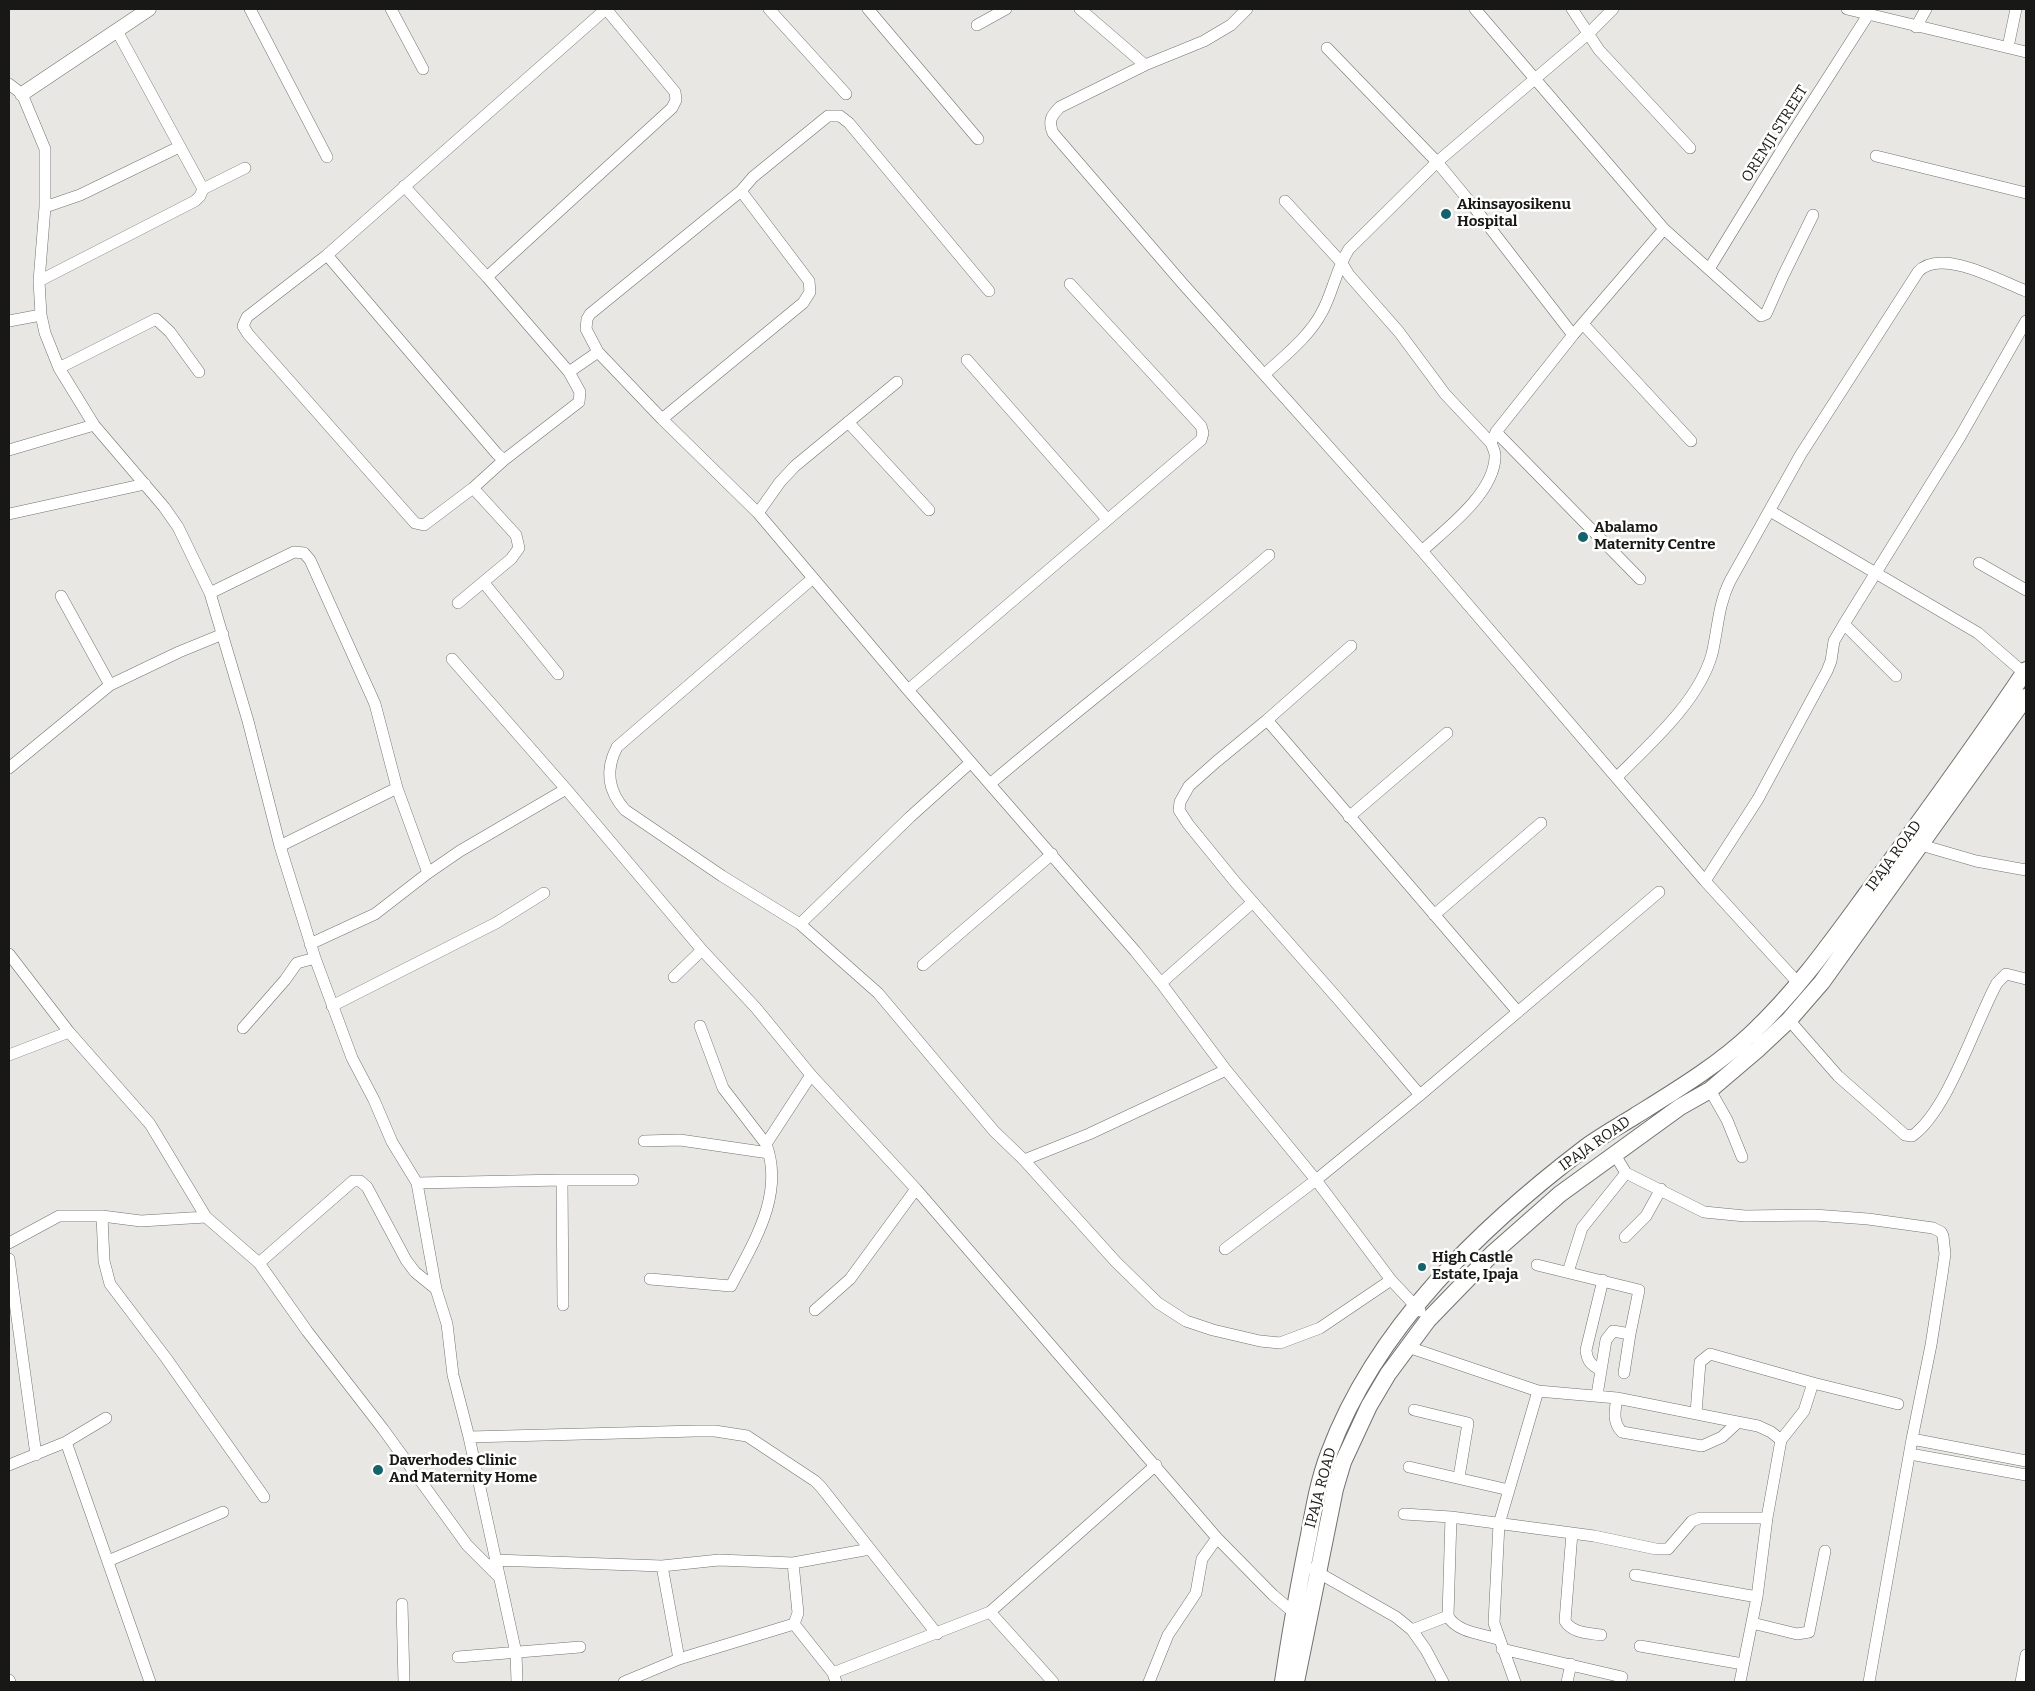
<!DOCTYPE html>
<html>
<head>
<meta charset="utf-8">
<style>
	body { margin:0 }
	#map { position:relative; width:2035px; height:1691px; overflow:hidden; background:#e8e7e4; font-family:Bitter,serif }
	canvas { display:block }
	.frame { position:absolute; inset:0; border:10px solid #181816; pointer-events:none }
</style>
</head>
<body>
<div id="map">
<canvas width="2035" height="1691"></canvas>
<div class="frame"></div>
</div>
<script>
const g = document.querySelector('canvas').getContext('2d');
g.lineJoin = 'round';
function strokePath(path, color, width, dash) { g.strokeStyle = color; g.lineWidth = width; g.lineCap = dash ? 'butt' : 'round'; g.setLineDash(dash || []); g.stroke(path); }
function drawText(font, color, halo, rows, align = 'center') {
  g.font = font + ' Bitter,serif'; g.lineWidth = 5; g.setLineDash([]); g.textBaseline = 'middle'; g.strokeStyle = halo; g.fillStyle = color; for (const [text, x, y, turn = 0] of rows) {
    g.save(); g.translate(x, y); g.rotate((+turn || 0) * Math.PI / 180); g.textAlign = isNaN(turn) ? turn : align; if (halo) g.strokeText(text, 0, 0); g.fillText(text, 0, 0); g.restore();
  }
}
const minor = new Path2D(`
	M250,9L327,157
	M391,9L423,69
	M769,9L846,94
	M868,9L978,139
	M1080,9L1145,65
	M1247,9L1231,25L1204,41L1145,65L1060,107C1051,116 1048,121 1053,133L1183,284L1422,551L1705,881L1799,984
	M1475,9L1664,229L1761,316L1766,314L1783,276L1813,215
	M1572,9L1599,50L1690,148
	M1847,9L2026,52
	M977,25L1006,9
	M1916,27L1926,9
	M2008,47L2016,9
	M1327,48L1437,162L1470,202L1573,335
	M9,84L22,94L45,149V207L39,281L41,315L45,333L59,368L94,425L164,507L178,527L210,593L248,721L280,846L315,958L352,1058L374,1100L392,1142L417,1183L436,1289L447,1324L453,1375L469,1437L516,1653L517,1682
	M1876,156L2026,193
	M404,186L487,277L569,372L598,352
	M203,189L245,168
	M741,191L590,314L587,319L586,329L598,352L662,419L758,513L908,690L1135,951L1161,983L1226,1070L1316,1180L1391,1280L1420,1311
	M1285,201L1341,262L1349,275L1399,332L1445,394L1491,443
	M45,207L80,195L179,147
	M327,255L247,317L243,326L248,334L415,523L424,525L473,488L504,460
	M1709,269L1788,140L1868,15
	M487,277L672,108L676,100L675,92L606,9
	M39,281L195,201L200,196L203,189L117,31
	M9,321L41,315
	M1583,324L1691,441
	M967,360L1107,519
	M59,368L156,319L170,332L199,372
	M569,372L580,392L579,402L504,460L497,454L327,255L606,9
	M1265,374C1285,355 1309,337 1322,312C1333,292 1336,269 1349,249L1437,162L1589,33L1613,9
	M662,419L803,303L810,292L809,281L741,191L753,177L828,116H840L849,123L989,291
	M848,422L929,510
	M1496,432L1640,579
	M9,450L94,425
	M1770,511L1978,633L2024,673
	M758,513L780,482L795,466L897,382
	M9,514L145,484
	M1422,551C1447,528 1493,494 1495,458C1496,453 1493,448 1491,443L1496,432L1573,335L1664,229
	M1979,563L2026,590
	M812,579L617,747C605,770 608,791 625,810L722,876L800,924L878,993L994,1131L1024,1160L1116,1262L1158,1303L1186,1321L1213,1330L1260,1341L1280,1343L1320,1328L1391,1280
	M484,583L558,674
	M210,593L294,552L304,553L310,560L375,704L397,788L428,873
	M61,596L110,685
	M458,603L511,559L519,548L516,535L473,488
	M1844,624L1896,676
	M1351,646L1267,720L1216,762L1189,786L1180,802L1179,810L1188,824L1236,883L1338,999L1420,1095
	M452,659L566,789L702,950L756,1008L811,1075L916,1189L1217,1538L1273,1595L1293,1612
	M908,690L1201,440L1203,433L1201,426L1070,284
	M1267,720L1518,1012
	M9,768L110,685L179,652L223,634
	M1617,777C1650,744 1699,701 1712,654C1718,629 1718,605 1730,581L1801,454L1918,272C1940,247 2000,281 2026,291
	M990,784C1082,706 1178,633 1269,555
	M1349,817L1447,733
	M1921,845L1976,861L2026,870
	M280,846L397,788
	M1705,881L1758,799L1827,671L1831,661L1834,641L1844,624L1960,437L2026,321
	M1434,915L1541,823
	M800,924L910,817L970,763
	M310,944L375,914L428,873L460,851L566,789
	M9,954L69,1032L150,1124L206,1217L259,1263L307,1331L383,1429L467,1545L499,1577
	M923,965L1052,854
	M674,977L702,950
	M1161,983L1253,902
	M332,1006L496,923L544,893
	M1789,1020L1838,1076L1905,1135L1912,1136C1948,1111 1975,1023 1997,983L2006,974L2026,979
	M700,1026L723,1088L766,1144
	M243,1028L285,980L297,963L315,958
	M9,1055L69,1032
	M1710,1090L1727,1120L1742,1157
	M644,1141L680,1140L769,1153
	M1615,1155L1626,1173L1704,1212L1745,1216L1814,1215L1868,1219L1933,1228L1941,1232L1943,1236L1945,1254L1942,1275L1931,1345L1912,1439L1869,1682
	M1024,1160L1089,1134L1226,1070
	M562,1180L563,1305
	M417,1183L562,1180H633
	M102,1216L104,1261L110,1284L166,1358L264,1497
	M1625,1237L1646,1216L1661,1189
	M9,1243L59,1216H102L141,1221L206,1217
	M1225,1249L1316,1180L1420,1095L1659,892
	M9,1259L36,1455
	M259,1263L353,1181H360L367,1187L406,1260L415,1272L436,1289
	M1537,1265L1639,1290L1630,1334L1613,1331L1606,1340L1597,1395
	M1568,1272L1582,1228L1626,1173
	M650,1279L731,1286C753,1243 785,1195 766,1144L811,1075
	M815,1310L850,1279L916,1189
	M1408,1347L1538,1391L1617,1398L1722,1419L1758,1426L1771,1432L1781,1440L1767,1518L1757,1597L1740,1682
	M1601,1370C1591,1365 1587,1361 1586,1350L1603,1280
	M1624,1373L1630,1334
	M1617,1398C1615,1410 1612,1422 1622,1432L1702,1446L1722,1437L1737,1423
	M1414,1410L1468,1423L1459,1477
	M1696,1413L1700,1362L1710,1354L1813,1383L1898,1404
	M469,1437L696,1431H715L747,1436L815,1481L821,1487L937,1634
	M1912,1439L2026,1461
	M1781,1440L1804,1411L1813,1383
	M66,1442L150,1682
	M1910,1454L2026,1475
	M9,1465L66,1442L106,1418
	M1409,1467L1509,1490
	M1404,1514L1451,1517L1594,1536L1656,1549H1668L1692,1521L1700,1518H1767
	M1451,1517L1448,1616C1456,1632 1482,1634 1498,1639
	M1572,1533L1565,1621C1572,1633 1588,1633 1601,1635
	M495,1560L662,1566L719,1560L793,1563L870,1549
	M108,1561L223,1512
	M662,1566L679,1659
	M1312,1569L1396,1617L1412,1630L1426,1650L1443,1682
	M1635,1575L1757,1597
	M402,1604L404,1682
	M990,1612L1053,1682
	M1752,1623L1797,1634L1809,1632L1825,1551
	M794,1624L833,1673L836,1682
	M1412,1630L1448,1616
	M1640,1646L1743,1664
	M1502,1649L1622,1677
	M458,1657L580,1647
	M833,1673L990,1612L1156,1465
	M9,1680L10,1682
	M624,1682L679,1659L794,1624L798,1613L793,1563
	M1149,1682L1168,1635L1196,1593L1202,1559L1217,1538
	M1515,1682L1494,1623L1499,1524L1538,1391
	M1567,1682L1571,1664
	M2021,1682L2026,1655`);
const tertiary = new Path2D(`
	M22,94L149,9`);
const secondary = new Path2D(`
	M1283,1682C1290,1633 1299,1584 1309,1535C1314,1507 1319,1479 1329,1453C1376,1327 1481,1227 1586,1147C1601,1136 1619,1126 1635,1116C1675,1091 1717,1066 1752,1033C1802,986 1838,932 1879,877C1929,809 1979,740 2026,670
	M1296,1682L1335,1489L1343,1462L1369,1406L1388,1374L1428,1320L1492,1254L1560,1194L1680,1107L1710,1090L1757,1050L1789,1020L1822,982L2026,697`);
strokePath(minor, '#72726e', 12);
strokePath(tertiary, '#72726e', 15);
strokePath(secondary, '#72726e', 18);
strokePath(minor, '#fff', 11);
strokePath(tertiary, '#fff', 14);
strokePath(secondary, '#fff', 16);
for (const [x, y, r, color] of [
	[1446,214,6,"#14626b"],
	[1583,537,6,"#14626b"],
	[1422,1267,5,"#14626b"],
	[378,1470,6,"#14626b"]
]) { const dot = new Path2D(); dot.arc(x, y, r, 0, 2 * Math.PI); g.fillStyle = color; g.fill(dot); strokePath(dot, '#fffffe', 2); }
drawText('15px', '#181816', '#fffffe', [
	["OREMJI STREET",1775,134,-58],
	["IPAJA ROAD",1894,856,-54],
	["IPAJA ROAD",1595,1144,-35],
	["IPAJA ROAD",1321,1488,-75]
]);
drawText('bold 15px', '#181816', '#fffffe', [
	["Akinsayosikenu",1457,205],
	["Hospital",1457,222],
	["Abalamo",1594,528],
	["Maternity Centre",1594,545],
	["High Castle",1432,1258],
	["Estate, Ipaja",1432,1275],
	["Daverhodes Clinic",389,1461],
	["And Maternity Home",389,1478]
], 'left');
</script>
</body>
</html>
